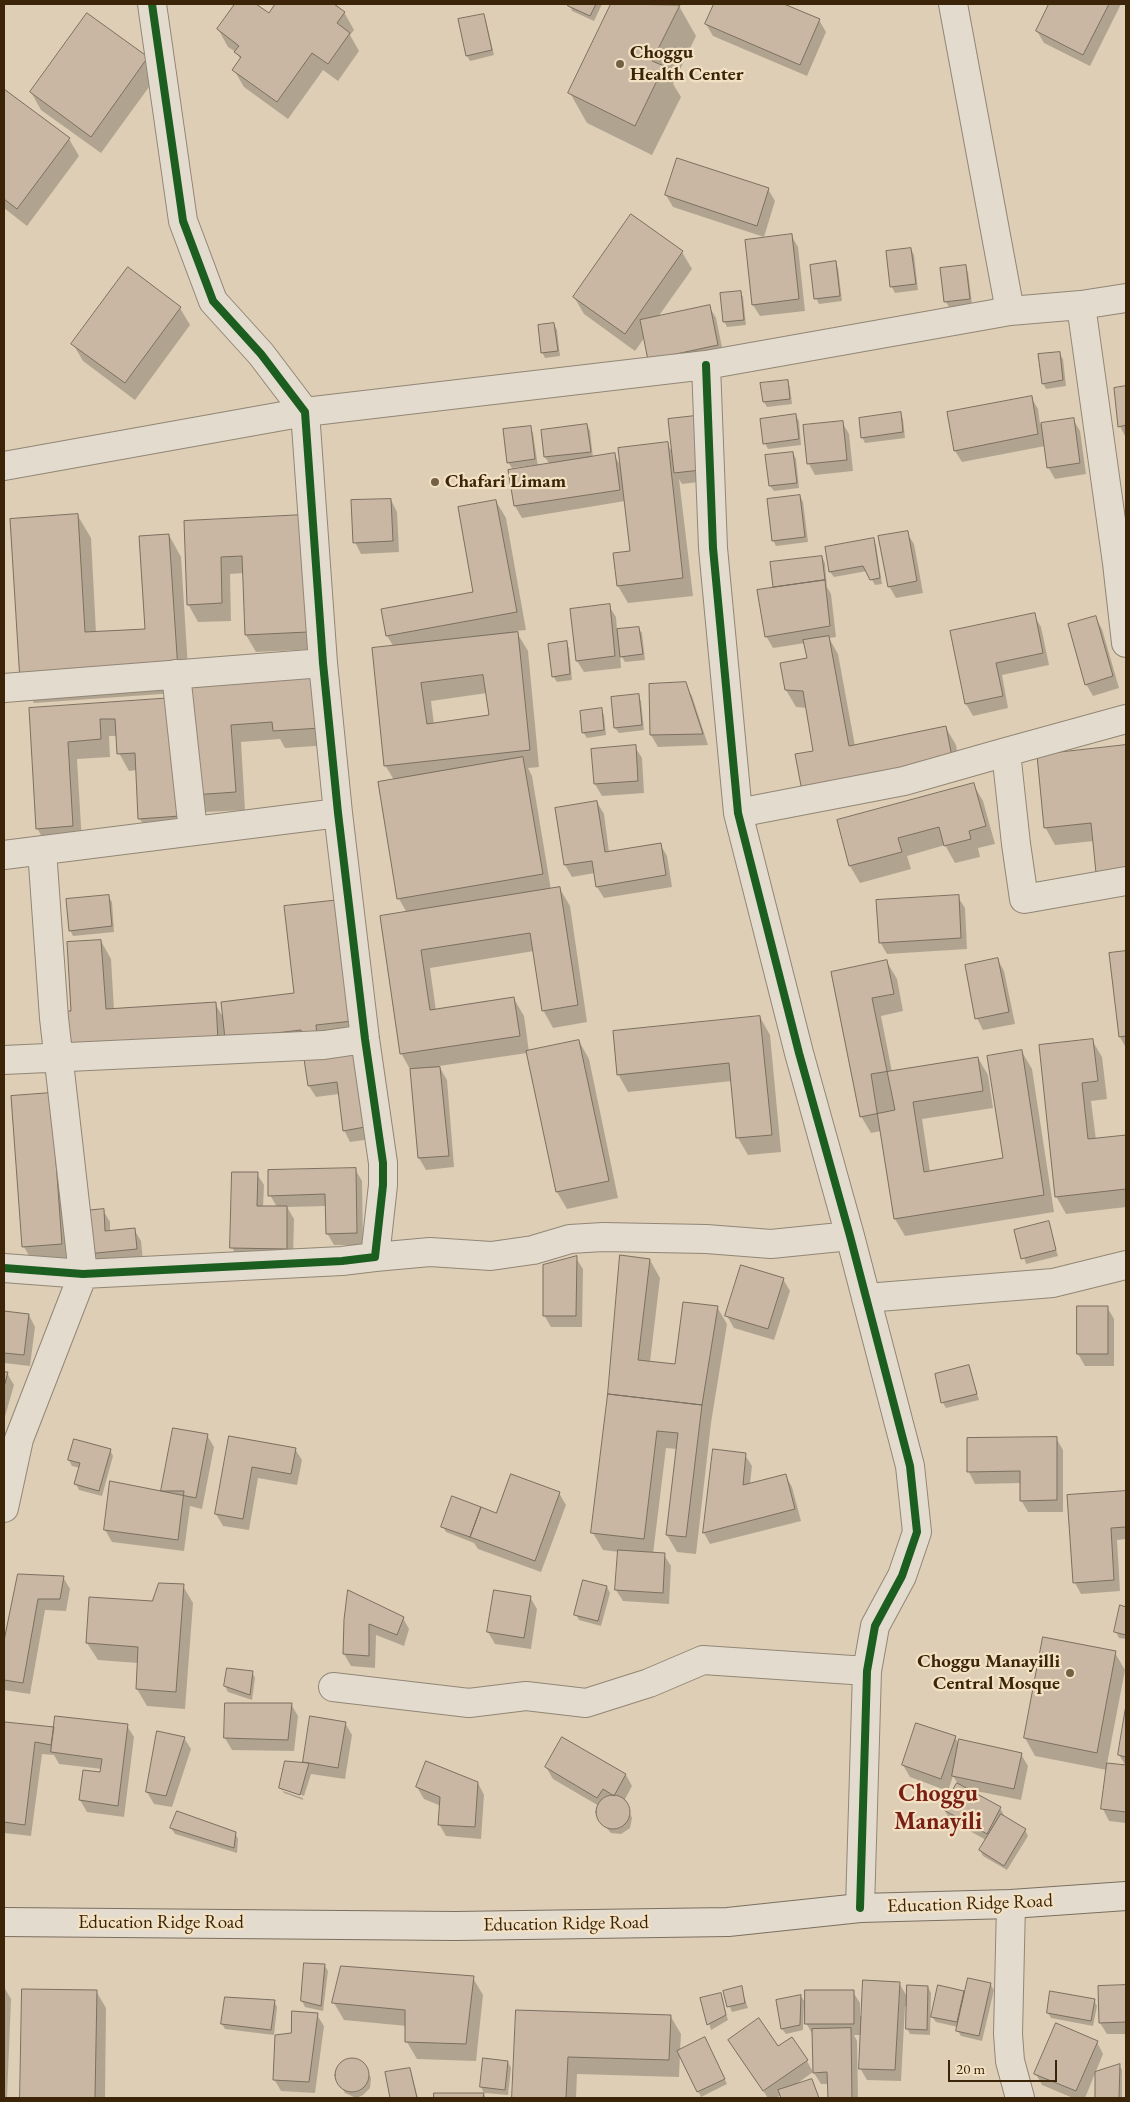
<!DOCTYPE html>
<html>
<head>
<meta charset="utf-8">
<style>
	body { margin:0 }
	#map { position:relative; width:1130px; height:2102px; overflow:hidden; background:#ddceb5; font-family:"EB Garamond",serif }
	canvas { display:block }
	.frame { position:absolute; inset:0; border:5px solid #3b2407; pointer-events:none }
	.scale { position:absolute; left:948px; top:2060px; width:109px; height:22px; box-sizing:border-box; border:2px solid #3b2407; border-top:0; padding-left:6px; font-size:15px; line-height:18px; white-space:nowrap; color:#3b2407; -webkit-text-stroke:4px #f3e1c4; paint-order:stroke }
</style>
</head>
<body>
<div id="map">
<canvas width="1130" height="2102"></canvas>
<div class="frame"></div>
<div class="scale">20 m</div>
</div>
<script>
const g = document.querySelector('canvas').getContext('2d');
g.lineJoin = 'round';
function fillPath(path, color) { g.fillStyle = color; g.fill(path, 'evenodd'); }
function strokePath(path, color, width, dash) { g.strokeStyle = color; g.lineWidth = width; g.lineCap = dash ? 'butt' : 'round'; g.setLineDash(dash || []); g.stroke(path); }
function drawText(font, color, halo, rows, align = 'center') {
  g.font = font + ' "EB Garamond",serif'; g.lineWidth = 4.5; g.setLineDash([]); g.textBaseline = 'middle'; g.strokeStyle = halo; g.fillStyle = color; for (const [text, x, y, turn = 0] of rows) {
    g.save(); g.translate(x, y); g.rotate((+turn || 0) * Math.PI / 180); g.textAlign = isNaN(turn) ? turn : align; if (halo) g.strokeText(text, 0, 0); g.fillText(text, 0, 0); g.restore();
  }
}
fillPath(new Path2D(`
	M236,4H254L269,14L277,4H332L344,12L354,30L350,35L359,51L338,81L323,70L288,119L244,87L234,70L241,60L236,52L228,47L218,29Z
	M570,4H602L594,21L572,11Z
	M612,4H675L679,6L696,36L673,84L681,97L652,155L587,123L570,93Z
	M715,4H781L819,20L826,32L807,76L713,36L706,24Z
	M1051,4H1121L1090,66L1044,43L1037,31Z
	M483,15L486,21L494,55L470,61L467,56Z
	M147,58L157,76L101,153L41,110L31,92Z
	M4,90L69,139L79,156L27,226L4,208Z
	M768,189L775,201L764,237L673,207L666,195Z
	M791,235L798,247L805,311L760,316L753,305Z
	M911,249L914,255L918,290L895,293L892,287L888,252Z
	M682,252L692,269L658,317L709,306L716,318L724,357L656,372L645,337L635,351L584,314L574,297Z
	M835,263L838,268L842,301L819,304L816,298Z
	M965,267L968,272L972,304L949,307L946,302Z
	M740,292L743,297L746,325L727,327L724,321Z
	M180,308L190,325L135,400L83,361L73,344Z
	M554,324L557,330L560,356L545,358L542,352Z
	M1059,353L1063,359L1066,386L1046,389L1043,383Z
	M787,381L790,387L792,404L767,407L764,402Z
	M1126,387V438L1120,426L1115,389Z
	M1031,397L1038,409L1040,424L1073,419L1080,431L1086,474L1055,479L1048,467L1045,446L962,462L955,451Z
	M900,414L903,419L905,438L865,443L862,437Z
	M796,416L799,421L801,445L768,449L765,443Z
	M669,420L707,481L682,484L679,479L693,596L628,603L618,586L631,552L625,501L522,518L515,506L510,471L536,467V465L512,468L508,462L530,427L533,433L538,467L550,465L545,457L542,431L587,425L590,431L593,458L614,454L621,467L667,443L673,454Z
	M842,422L849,434L853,471L815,475L809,464Z
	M793,453L796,459L799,488L774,491L770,486L767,456Z
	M800,496L803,502L808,542L776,546L773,540Z
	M391,500L397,512L399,552L361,554L355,542Z
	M496,501L506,518L526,630L516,631L528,651L539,767L528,768L532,776L551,890L560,889L570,906L587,1022L553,1028L543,1010L534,951L430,968L436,1011L514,999L524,1016L529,1052L579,1041L589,1059L618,1198L567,1209L557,1192L527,1053L439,1066L447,1080L454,1167L426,1170L419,1158L411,1071L401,1053L407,913L399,899L379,783L394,780L385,765L394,647L387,636L474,593ZM487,693L490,716L434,724L431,701Z
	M78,516L91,538L96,633L146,630L169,535L181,557L189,684L328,693L331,745L285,748L280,739L241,742L245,810L205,812L189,692L34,703L21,680Z
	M303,517L317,649L256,652L246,635L244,573L230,574L231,621L198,622L188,604L185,522Z
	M907,533L914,544L923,593L896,598L889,586Z
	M873,540L876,545L882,584L875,585L867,571L834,577L830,572Z
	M822,557L825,563L827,587L831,594L836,637L829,638L838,654L855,746L946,728L956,745L962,779L813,808L815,752L807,708L796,707L786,690L808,659L805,643L773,648L766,636L775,589L774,586Z
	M609,606L616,617L617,630L638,628L642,633L645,660L625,662L620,654L621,668L584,672L577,661Z
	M1034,615L1041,627L1049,665L1002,675L1008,708L973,716L966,704L952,632Z
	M1095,617L1102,629L1119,688L1093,696L1086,684Z
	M566,643L569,648L572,680L557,682L553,676Z
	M685,684L692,696L708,745L658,747L651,735L650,685Z
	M638,695L641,701L644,730L619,733L615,728Z
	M172,699L189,833L150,836L140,819L137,770L129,771L119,753L118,736H109L110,757L77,759L82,843L47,846L37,828L30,709Z
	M601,710L604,715L606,735L587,738L583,732Z
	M635,747L642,758L644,793L602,796L595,784Z
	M1125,747L1126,748V888L1094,841L1055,845L1045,827Z
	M973,784L983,801L995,844L978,848L980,857L955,863L945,845L907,856L911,869L860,883L850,866Z
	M597,802L604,814L609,852L660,844L667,856L672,887L604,898L597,887L595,873L572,877L565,865L557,809Z
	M108,896L112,902L114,932L73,936L70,930Z
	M958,897L965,908L967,949L887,954L880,942Z
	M286,908L363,1038L236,1056L73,1013L101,941L111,959L114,1010L215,1003L224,1019L296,994Z
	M1126,952V1048L1120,1037L1110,954Z
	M998,960L1004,971L1015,1024L983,1030L977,1018Z
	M887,962L897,979L903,1011L881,1016L892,1072L978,1058L988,1075L993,1108L922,1119L930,1172L1005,1159L1022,1052L1032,1069L1054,1212L905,1236L895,1219L881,1131L871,1133L861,1116L832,973Z
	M760,1017L770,1035L781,1152L748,1155L738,1138L732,1081L628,1092L618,1074Z
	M1092,1040L1102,1057L1107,1099L1091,1101L1096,1140L1126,1136V1207L1066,1214L1056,1196L1040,1046Z
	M355,1053L371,1139L350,1142L344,1130L339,1094L316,1097L309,1086Z
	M50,1094L71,1261L34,1264L24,1247Z
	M355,1169L362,1181L363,1245H334L327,1233L326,1206L287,1207L294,1219L293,1260L238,1259L232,1247L257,1174L264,1185L263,1207H277L270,1195Z
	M103,1210L110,1222V1232L134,1229L141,1241L143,1261L95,1265L89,1253Z
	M1048,1223L1058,1256L1026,1264L1016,1231Z
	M576,1258L583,1269L582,1327H551L544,1315Z
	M650,1260L660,1278L650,1362L677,1365L717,1307L727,1324L711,1423L696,1554L677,1552L667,1535L677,1449L666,1448L653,1554L664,1555L671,1566L669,1604L623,1601L616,1590L619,1552L603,1550L593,1533Z
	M783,1279L790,1291L774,1340L734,1328L727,1316Z
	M1107,1307L1114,1319V1366H1085L1078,1354Z
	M4,1312L29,1315L35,1327L30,1366L4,1363Z
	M969,1366L979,1400L946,1408L943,1403L936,1375Z
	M4,1373H7L14,1385L4,1420Z
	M207,1435L214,1447L202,1509L190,1506L184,1551L112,1542L105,1530L162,1492Z
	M230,1437L295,1449L302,1460L297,1485L258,1478L249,1530L223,1526L216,1514Z
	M1056,1438L1063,1450V1512H1028L1021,1500V1483L975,1484L969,1472L968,1439Z
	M110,1450L113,1456L102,1496L79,1490L76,1484L80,1468L72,1466L69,1460Z
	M745,1455L752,1466L750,1484L785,1475L792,1487L801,1521L710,1544L704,1533Z
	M1126,1492V1539L1117,1540L1120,1591L1081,1594L1075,1583L1069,1496Z
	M559,1493L566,1505L541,1572L478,1549L474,1543L446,1532L443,1527L497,1514Z
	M19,1575L63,1577L70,1589L66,1611L45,1610L30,1694L4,1690V1647Z
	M584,1582L607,1587L610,1593L601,1626L579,1620L576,1615Z
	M183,1586L193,1603L185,1709L147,1706L137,1689L138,1663L98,1660L87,1643Z
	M495,1591L530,1597L537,1609L531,1649L495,1644L488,1632Z
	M1121,1607L1126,1608V1639L1119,1638L1116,1632Z
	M403,1618L409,1629L404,1646L376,1635L375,1668L351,1666L344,1654L345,1620Z
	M1044,1639L1115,1653L1125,1670L1107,1764L1126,1766L1119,1755L1126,1709V1823L1109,1821L1103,1809L1107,1770L1035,1756L1025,1738Z
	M252,1672L255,1678L252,1700L228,1692L225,1686Z
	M226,1704H291L298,1716L294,1751L232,1750L225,1738Z
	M6,1723L55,1729L127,1726L134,1737L124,1817L87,1812L80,1800L101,1773L102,1769L59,1764L54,1755L42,1754L31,1836L4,1833V1739Z
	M345,1723L352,1735L345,1779L311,1774L304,1796L283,1788V1791L303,1798V1800L284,1793L281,1788L305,1764L304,1762Z
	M917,1725L955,1737L959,1745L1021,1754L1028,1766L1021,1800L966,1789L1000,1808L1006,1819L1025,1830L1028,1836L1007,1870L983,1856L980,1850L986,1840L950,1820L944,1809L958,1784L953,1776L948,1791L910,1777L903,1765Z
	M184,1738L191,1749L172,1807L154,1804L147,1792Z
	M546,1767L626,1775L632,1786L624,1801L632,1818L630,1828L621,1834L611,1833L600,1821L597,1811L599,1806L553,1779Z
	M478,1783L484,1795L481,1839L446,1836L439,1824L441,1806L424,1799L417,1787Z
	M171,1828L235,1833L238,1839L237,1853L175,1834Z
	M325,1966L328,1971L323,2011L305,2007L302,2001Z
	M473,1978L483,1995L476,2061L417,2059L407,2042V2026L344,2020L334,2003Z
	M899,1983L908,1998L928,1987L931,1993L930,2035L910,2034L907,2028L908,2007L905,2006L901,2081L867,2080L860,2068L862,2035H854L857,2041L858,2098H829V2084H821L814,2073L813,2035L806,2023L853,1992L860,2003V2016H863Z
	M990,1984L994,1990L982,2041L961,2036L958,2031V2027L936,2022L932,2017L963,1992L966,1996Z
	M1126,1986V2034H1107L1100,2023V1987Z
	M4,1987L11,1999L7,2098H4Z
	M741,1988L748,2008L732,2012L724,1992Z
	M23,1990L96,1991L106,2008L105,2098H21Z
	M720,1995L728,2020L711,2030L702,1999Z
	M801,1996L804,2001L803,2030L786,2034L782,2029L777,2001Z
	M1094,2000L1097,2006L1093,2026L1051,2018L1048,2013Z
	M274,2001L277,2007L274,2035L225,2029L222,2024Z
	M517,2012L671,2017L681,2034L680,2051L708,2044L727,2084L701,2097L680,2054L679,2077L577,2074L576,2098H513Z
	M317,2015L324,2026L315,2093L281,2091L274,2079Z
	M1097,2042L1103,2054L1085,2098H1073L1042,2085L1036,2074Z
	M778,2048L807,2061L813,2072L795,2085L812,2080L819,2098H782L781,2095L776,2098H768L736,2052Z
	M351,2059L361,2063L371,2078L370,2088L363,2095L359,2097H354L345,2093L336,2078L338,2067L346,2060Z
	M484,2059L508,2062L511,2068L508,2095L484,2093L481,2087Z
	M1119,2065L1122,2070V2098H1096V2073Z
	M409,2070L412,2075L418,2098H391L387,2073Z
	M435,2094H484L486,2098H435Z`), '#0003');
const building = new Path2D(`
	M235,4H256L269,13L275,4H334L345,12L337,23L350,33L328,64L312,53L277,102L232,70L241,57L234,52L239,46L217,29Z
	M568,4H596L590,16L568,6Z
	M611,4L680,5L652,61L664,66L635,126L568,93Z
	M714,4H784L820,19L800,65L705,24Z
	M1049,4H1109L1083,55L1036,31Z
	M87,13L148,57L91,137L30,92Z
	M484,14L492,50L466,56L458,19Z
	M4,89L70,138L17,209L4,199Z
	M677,158L769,188L757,226L665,195Z
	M631,214L683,251L625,334L573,297Z
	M792,234L799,299L752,305L745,240Z
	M911,248L916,284L890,287L886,251Z
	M836,261L840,296L814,299L810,265Z
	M966,265L970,299L944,302L940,268Z
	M128,267L181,307L125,383L71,344Z
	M741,291L744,320L723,322L720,293Z
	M710,305L718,345L648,360L640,320Z
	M554,323L558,351L541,353L538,325Z
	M1060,352L1063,380L1042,384L1038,354Z
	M788,380L790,399L763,402L760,383Z
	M1126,386V425L1118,427L1114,388Z
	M1032,396L1038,434L954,451L947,412Z
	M901,412L903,432L861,438L859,418Z
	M796,414L799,439L763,444L760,419Z
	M695,416L701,470L674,473L668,419Z
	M1074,418L1080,463L1047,468L1041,423Z
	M843,421L847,460L807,464L803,425Z
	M587,424L591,452L544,457L541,430Z
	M531,426L535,459L507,463L503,429Z
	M668,442L683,578L617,586L613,553L630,551L618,448Z
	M793,452L797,483L769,486L765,455Z
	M615,453L620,490L514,506L508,470Z
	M800,495L805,537L772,541L767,499Z
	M391,499L393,541L353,543L351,500Z
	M496,500L517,612L386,636L381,609L473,592L458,507Z
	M78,514L85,632L145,629L139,536L169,534L178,670L20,681L10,519Z
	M303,515L308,632L245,635L242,556L221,557L222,603L187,605L184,521Z
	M908,531L917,581L888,587L878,536Z
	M874,538L880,578L870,580L863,566L829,572L825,547Z
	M822,556L825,580L773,587L770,562Z
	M825,580L830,626L765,637L757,590Z
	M610,604L615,656L576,661L570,609Z
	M1035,613L1043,653L996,663L1003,696L965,704L950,631Z
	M1096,616L1113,676L1085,685L1068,624Z
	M639,627L643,654L620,657L617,629Z
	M518,632L530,750L384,766L372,648ZM483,675L489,715L427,724L421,683Z
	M829,636L849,746L946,726L953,762L802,791L795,754L813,751L803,691L785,690L780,663L807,658L803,640Z
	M567,641L570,674L552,677L548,644Z
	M319,674L321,728L273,731L272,722L231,725L236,792L193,795L187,683Z
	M686,682L703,734L650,735L649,684Z
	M639,694L642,725L614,728L611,697Z
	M173,698L180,816L138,819L135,753L117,754L115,719H100L101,739L68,742L73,826L36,829L29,708Z
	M602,708L604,730L582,733L580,711Z
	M636,745L638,781L594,784L591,749Z
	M1126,745V870L1096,873L1091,823L1044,828L1037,755Z
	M523,757L543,874L397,899L378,782Z
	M974,783L986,826L969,831L971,839L944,846L939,827L898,838L902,852L849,866L837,820Z
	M597,801L605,852L661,843L666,875L596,887L592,861L564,865L555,808Z
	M560,887L578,1005L542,1011L530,933L421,950L430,1010L514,997L520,1036L400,1054L380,916Z
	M109,895L112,926L69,931L66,899Z
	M959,895L961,938L879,943L876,900Z
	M340,900L353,1021L316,1025L317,1037L303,1039L301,1030L225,1039L221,1002L294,993L284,906Z
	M101,940L106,1009L216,1002L218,1041L67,1051L64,1011H71L67,942Z
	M1126,951V1036L1119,1037L1109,953Z
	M998,958L1009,1012L975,1019L965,965Z
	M887,960L894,994L872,998L895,1110L860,1117L831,972Z
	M760,1016L772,1135L736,1138L729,1063L617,1075L613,1031Z
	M1093,1039L1098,1081L1082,1083L1088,1139L1126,1135V1189L1055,1197L1039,1045Z
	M579,1040L609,1181L556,1192L526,1051Z
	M1022,1050L1044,1195L894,1219L871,1074L978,1057L983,1091L913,1102L924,1172L1003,1158L987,1056Z
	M356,1052L365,1127L343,1131L337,1082L308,1086L304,1059Z
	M440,1067L449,1156L418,1158L410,1069Z
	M51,1093L62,1244L22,1247L11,1096Z
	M356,1168L357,1233L326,1234L325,1194L268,1196V1170Z
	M232,1172H258L257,1206H287V1249L230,1248Z
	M104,1209L105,1231L135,1228L137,1249L87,1254L84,1211Z
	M1049,1221L1056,1250L1021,1259L1014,1230Z
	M620,1255L650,1259L638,1360L675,1364L683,1302L718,1306L702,1405L608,1394Z
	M577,1256L576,1316H543V1265Z
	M741,1265L784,1278L768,1329L725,1316Z
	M1077,1306H1108V1354H1077Z
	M4,1311L29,1314L24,1355L4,1353Z
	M969,1365L977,1394L941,1403L935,1374Z
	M4,1372H8L4,1387Z
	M608,1394L702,1405L686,1537L666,1535L678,1433L657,1431L644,1539L591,1533Z
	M173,1428L208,1434L196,1498L161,1491Z
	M229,1436L296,1448L291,1474L252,1467L243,1519L215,1514Z
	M1057,1437V1500L1020,1501V1471L967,1472V1438Z
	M74,1439L111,1449L99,1491L74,1484L80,1463L68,1460Z
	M713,1449L746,1453L743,1485L786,1474L795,1509L703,1533Z
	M511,1474L560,1492L535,1561L470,1537L481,1507L496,1513Z
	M110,1481L161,1491H184L178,1540L104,1530Z
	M1126,1491V1527L1111,1528L1114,1580L1073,1583L1067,1495Z
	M452,1496L481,1507L470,1537L441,1527Z
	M618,1550L665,1553L663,1593L615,1590Z
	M18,1574L64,1576L60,1599H38L23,1683L4,1680V1641Z
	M583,1580L607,1586L598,1621L574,1615Z
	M159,1583L184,1584L176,1692L136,1689L138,1647L86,1643L89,1597L152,1601Z
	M348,1590L404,1617L397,1635L369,1624V1656L343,1654L344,1620Z
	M494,1590L531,1596L524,1638L487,1632Z
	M1120,1605L1126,1607V1635L1114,1632Z
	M1043,1637L1116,1651L1097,1753L1024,1738Z
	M227,1668L253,1671L250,1695L224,1686Z
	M225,1703H292L288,1740L224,1738Z
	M1126,1705V1757L1118,1755Z
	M55,1716L128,1724L118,1806L79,1800L83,1770L100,1772L102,1759L51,1752Z
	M310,1716L346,1722L338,1768L303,1762Z
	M5,1722L54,1727L51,1745L35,1742L25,1825L4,1822Z
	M916,1723L956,1736L941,1779L902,1765Z
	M157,1731L185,1737L166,1796L146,1792Z
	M562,1737L626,1774L614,1796L603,1789L597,1798L545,1767Z
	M959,1739L1022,1753L1014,1789L952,1776Z
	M285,1761L309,1763L300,1795L279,1788Z
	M426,1761L478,1782L475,1827L438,1825L440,1797L416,1787Z
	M1107,1763L1126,1765V1812L1101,1809Z
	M957,1783L1001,1807L987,1834L942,1809Z
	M596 1812a17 17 0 1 1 34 0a17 17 0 1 1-34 0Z
	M177,1811L236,1832L234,1848L170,1828Z
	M1001,1814L1026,1829L1004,1866L979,1850Z
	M304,1963L325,1964L321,2006L301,2001Z
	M341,1966L474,1976L466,2044L405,2042V2010L332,2003Z
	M968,1978L991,1983L979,2036L956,2031Z
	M863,1980L900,1982L895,2070L859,2069Z
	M907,1985L928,1986L927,2030L906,2029Z
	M938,1985L964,1991L957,2022L931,2017Z
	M1126,1985V2022L1099,2023L1098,1986Z
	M742,1986L745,2003L727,2007L723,1991Z
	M22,1989L97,1990L95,2098H20Z
	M805,1990H854V2024H805Z
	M1050,1991L1095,1999L1091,2021L1047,2013Z
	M721,1993L726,2015L707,2025L700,1998Z
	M801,1995L800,2025L781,2029L776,2000Z
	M225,1997L275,2000L271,2030L221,2024Z
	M516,2010L671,2015L669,2060L568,2057L566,2098H512Z
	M292,2011L318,2013L309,2082L273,2080L275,2035L291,2033Z
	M759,2018L778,2046L792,2037L808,2060L763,2091L728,2040Z
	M1056,2023L1098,2041L1076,2091L1034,2074Z
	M851,2028L852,2098H828L827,2072L813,2073L812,2029Z
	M705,2037L725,2079L697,2092L677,2051Z
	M483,2058L508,2061L505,2090L480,2087Z
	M335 2075a17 17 0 1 1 34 0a17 17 0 1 1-34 0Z
	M1120,2064L1119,2098H1095V2072Z
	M410,2068L417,2098H390L385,2072Z
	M812,2079L819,2098H781L778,2090Z
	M434,2093H484L483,2098H434Z`);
fillPath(building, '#c9b6a3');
strokePath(building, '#7b6f5f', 1);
const street = new Path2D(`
	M953,4L1010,311
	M1081,305L1117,563L1126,643
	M706,365L713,548L738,813L799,1053L850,1236L910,1466L917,1532L902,1576L875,1626L867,1671L860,1908
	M4,466L305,412L706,365L1010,311L1081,305L1126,298
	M176,674L193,831
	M4,688L323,663
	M1126,719L1006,752L1016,844L1024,899L1126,881
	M738,813L904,781L1006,752
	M4,855L338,813
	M4,1060L324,1045L365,1039
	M375,1257L430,1252L491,1256L533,1250L570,1239L603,1237L706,1239L771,1244L850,1236
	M4,1268L83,1274L342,1261L375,1257L383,1185V1163L365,1039L338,813L323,663L305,412L261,354L213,301L183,221L152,4
	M866,1298L1053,1283L1126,1265
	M4,1508L19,1439L83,1274L54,1018L42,850
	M333,1687L469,1703L526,1696L586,1703L649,1683L703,1660L867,1671
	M1011,1904L1008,2034L1010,2061L1020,2098`);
const secondary = new Path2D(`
	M4,1922L455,1926L728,1922L860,1908L1011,1904L1126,1896`);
strokePath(street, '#928675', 30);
strokePath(secondary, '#7b6f5f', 30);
strokePath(street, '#e3dbce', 28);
strokePath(secondary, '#e3dbce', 28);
strokePath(new Path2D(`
	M706,365L713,548L738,813L799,1053L850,1236L910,1466L917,1532L902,1576L875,1626L867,1671L860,1908
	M4,1268L83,1274L342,1261L375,1257L383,1185V1163L365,1039L338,813L323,663L305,412L261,354L213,301L183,221L152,4`), '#1b5e20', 8);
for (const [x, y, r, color] of [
	[620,64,5,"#746044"],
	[435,482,5,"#746044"],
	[1070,1673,5,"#746044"]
]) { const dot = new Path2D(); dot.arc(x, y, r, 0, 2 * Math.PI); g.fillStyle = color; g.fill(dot); strokePath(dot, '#f3e1c4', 2); }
drawText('bold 19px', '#3b2407', '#f3e1c4', [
	["Choggu",630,53],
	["Health Center",630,75],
	["Chafari Limam",445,482],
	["Choggu Manayilli",1060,1662,"right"],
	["Central Mosque",1060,1684,"right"]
], 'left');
drawText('19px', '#3b2407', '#f3e1c4', [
	["Education Ridge Road",970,1904,-2],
	["Education Ridge Road",161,1923],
	["Education Ridge Road",566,1924,-1]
]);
drawText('bold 24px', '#7a1f14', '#f3e1c4', [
	["Choggu",938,1794],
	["Manayili",938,1822]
]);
</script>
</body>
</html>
